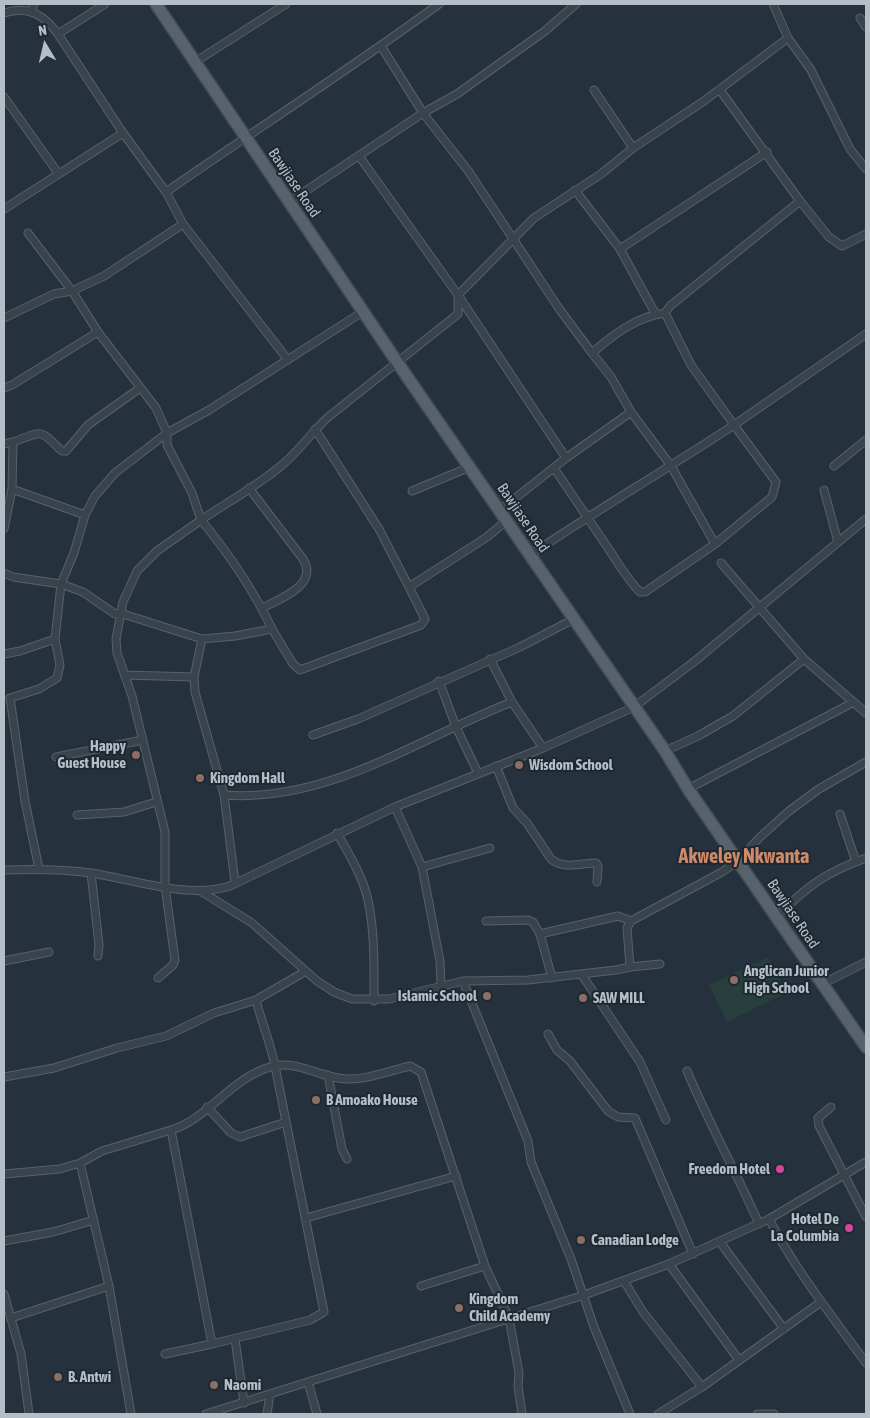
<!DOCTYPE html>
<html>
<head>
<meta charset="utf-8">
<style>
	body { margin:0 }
	#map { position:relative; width:870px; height:1418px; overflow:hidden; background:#25313c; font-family:"Asap Condensed",sans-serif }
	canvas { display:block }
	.frame { position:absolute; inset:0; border:5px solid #b5bec7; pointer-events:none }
	.north { position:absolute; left:20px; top:20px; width:50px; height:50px; -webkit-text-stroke:4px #1e2831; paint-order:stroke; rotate:351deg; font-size:14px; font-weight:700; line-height:20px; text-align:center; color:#b5bec7 }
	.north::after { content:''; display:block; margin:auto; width:18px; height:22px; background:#b5bec7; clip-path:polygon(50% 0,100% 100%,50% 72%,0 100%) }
</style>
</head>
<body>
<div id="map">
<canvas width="870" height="1418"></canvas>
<div class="frame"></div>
<div class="north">N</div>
</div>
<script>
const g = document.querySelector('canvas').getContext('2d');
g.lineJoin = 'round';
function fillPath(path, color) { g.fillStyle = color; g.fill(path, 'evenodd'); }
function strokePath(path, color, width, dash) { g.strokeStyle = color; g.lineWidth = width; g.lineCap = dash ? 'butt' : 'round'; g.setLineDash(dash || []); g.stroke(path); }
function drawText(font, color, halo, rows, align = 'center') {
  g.font = font + ' "Asap Condensed",sans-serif'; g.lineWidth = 4; g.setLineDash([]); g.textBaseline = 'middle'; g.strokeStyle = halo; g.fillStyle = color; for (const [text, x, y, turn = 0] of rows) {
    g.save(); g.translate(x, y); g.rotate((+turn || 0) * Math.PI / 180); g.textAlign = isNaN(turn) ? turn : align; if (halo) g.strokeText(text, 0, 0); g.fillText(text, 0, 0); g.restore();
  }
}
fillPath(new Path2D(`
	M768,957L786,993L727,1022L709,985Z`), '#283f3e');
const minor = new Path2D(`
	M105,4L58,34L123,133L166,192L183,224L288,360
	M773,4L788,38
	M31,11L34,4
	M4,13C28,5 44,15 58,34
	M860,18L866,27
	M381,46L423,113L469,172L560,310L592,353
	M195,62L286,4
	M594,90L633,148
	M720,90L800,201L829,237L842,246L866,234
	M4,97L58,173
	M359,156L458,295L566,458
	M575,190L620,249L655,313
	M166,192C257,129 350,69 439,4
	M800,201L670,306L665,313L691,365L734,425L866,334
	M289,202L423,113L457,94L545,31L576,4
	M4,209L123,133
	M28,233L72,291L98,332L156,408L167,433L115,473L95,496L85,515L74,553L61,584L83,592L115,614L120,613L202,639
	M620,249L767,152
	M364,311L209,410L167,433V445L192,493L201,520C228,502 257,486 282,465C299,451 311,433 327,418L458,314V295L534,218L601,174L633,148L704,101L788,38L811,70L850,149L866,169
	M4,318L54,294L72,291L104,276L183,224
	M4,388L12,385L98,332
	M631,412L611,377L592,353C614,334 636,317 665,313
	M315,429L379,529L409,587
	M13,442C44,431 38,428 62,451H66L88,425L140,388
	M4,444L13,442L12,489L4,529
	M834,466L866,440
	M249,488L303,559C319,585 280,599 262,608
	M12,489L85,515
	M824,490L838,542
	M412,491L470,467
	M499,511L566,458L631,412L671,466L715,544
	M530,555C597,510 667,469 734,425L776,482L772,497L715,544L645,592H640C627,579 618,563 608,548C590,521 572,495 554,468
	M721,563L804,659L866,713
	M4,573L13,577L61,584L55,639L60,665L57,678L39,689L10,698L25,801L39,869
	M4,654L20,651L55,639
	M490,659L512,702
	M125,675L194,677
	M439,681L456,727L478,773
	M313,735L358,719L520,647L574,619
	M665,751L698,736L733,716L804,659
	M56,757L143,740
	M496,766L513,808L527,823L551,859C564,870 581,863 596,863L598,866L597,882
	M688,789L854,702
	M224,795L195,692L194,677L202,639L235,636L272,629L293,664L300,670L421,625L425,619L409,587L487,537L506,521
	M395,807L422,867L440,961L441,985
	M840,814L856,862
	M77,815L124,812L156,802
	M337,833C349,854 363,877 368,900C375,933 374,967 374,1001
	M422,867L490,848
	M4,870C33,869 62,869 91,873C135,880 188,899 230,886L395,807L543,748L634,707L695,661L866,519
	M91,873L99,945L98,956
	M235,882L224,795C329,803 419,738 512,702L543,748
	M202,892L252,923L317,981L334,992L352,999H389L463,981L528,980L616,970L630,967L627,928L631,921L722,872L738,861L759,838L789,811L819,789L866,762
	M776,917C808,886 824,873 866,858
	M486,921L528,920L533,922L540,934L552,978
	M540,934L618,916L631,921
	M4,961L49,952
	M630,967L660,964
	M582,975L640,1062L666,1120
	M158,978L173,965L175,960L165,886V832L132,696L117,653L116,639L123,602L137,571L157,551L201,520C229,554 253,589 272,629
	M463,981L528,1141L531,1162L571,1259L594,1327L630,1414
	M822,984L866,962
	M256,1000C262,1024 272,1047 276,1071L324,1312L310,1320L212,1344L171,1130C210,1118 232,1076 274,1066C299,1061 322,1078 346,1079C366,1080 389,1071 410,1066L421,1072L485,1266L509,1318L519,1373L518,1386L522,1414
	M548,1034L557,1050L570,1061L608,1111L618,1117L635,1118L693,1254
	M687,1071C709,1123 736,1172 759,1224
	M328,1075L342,1149L347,1159
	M4,1077L54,1068L117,1048L166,1036L214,1013L256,1000L306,971
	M207,1107L231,1133L240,1137L286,1122
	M831,1107L818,1118L819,1126L866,1217
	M80,1163L109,1286L131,1414
	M4,1174L60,1169L80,1163L102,1151L171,1130
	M306,1218L456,1176
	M769,1219C796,1271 832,1316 866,1363
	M4,1241L53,1232L94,1220
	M720,1242L784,1329
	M669,1264L739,1360
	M624,1281L643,1312L702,1387
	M421,1286L485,1266
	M4,1294L21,1354L29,1414
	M11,1318L109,1286
	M235,1339L244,1403
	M165,1354L212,1344
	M308,1382L317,1414
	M206,1414L584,1295L669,1264L769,1219L866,1162
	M267,1414L270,1394
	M658,1414L702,1387L821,1302
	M757,1414H774`);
const primary = new Path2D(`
	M156,4L397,362L665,751L688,789L866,1047`);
strokePath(minor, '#57616a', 9);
strokePath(primary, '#424c55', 14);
strokePath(minor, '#39434c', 7);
strokePath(primary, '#57626c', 11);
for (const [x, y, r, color] of [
	[136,755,5,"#8d6e63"],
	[519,765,5,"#8d6e63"],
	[200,778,5,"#8d6e63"],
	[734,980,5,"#8d6e63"],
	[487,996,5,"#8d6e63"],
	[583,998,5,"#8d6e63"],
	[316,1100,5,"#8d6e63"],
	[780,1169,5,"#d1479c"],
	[849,1228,5,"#d1479c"],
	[581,1240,5,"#8d6e63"],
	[459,1308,5,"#8d6e63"],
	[58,1377,5,"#8d6e63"],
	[214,1385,5,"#8d6e63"]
]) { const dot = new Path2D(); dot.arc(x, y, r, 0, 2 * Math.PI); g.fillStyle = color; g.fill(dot); strokePath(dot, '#1e2831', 2); }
drawText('15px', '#b5bec7', '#1e2831', [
	["Bawjiase Road",294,183,56],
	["Bawjiase Road",523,518,56],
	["Bawjiase Road",793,914,56]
]);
drawText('bold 15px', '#b5bec7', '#1e2831', [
	["Happy",126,746,"right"],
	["Guest House",126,763,"right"],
	["Wisdom School",529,765],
	["Kingdom Hall",210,778],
	["Anglican Junior",744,971],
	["High School",744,988],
	["Islamic School",477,996,"right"],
	["SAW MILL",593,998],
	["B Amoako House",326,1100],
	["Freedom Hotel",770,1169,"right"],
	["Hotel De",839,1219,"right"],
	["La Columbia",839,1236,"right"],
	["Canadian Lodge",591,1240],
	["Kingdom",469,1299],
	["Child Academy",469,1316],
	["B. Antwi",68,1377],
	["Naomi",224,1385]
], 'left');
drawText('bold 20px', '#ce8a6a', '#1e2831', [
	["Akweley Nkwanta",744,857]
]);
</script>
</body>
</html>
